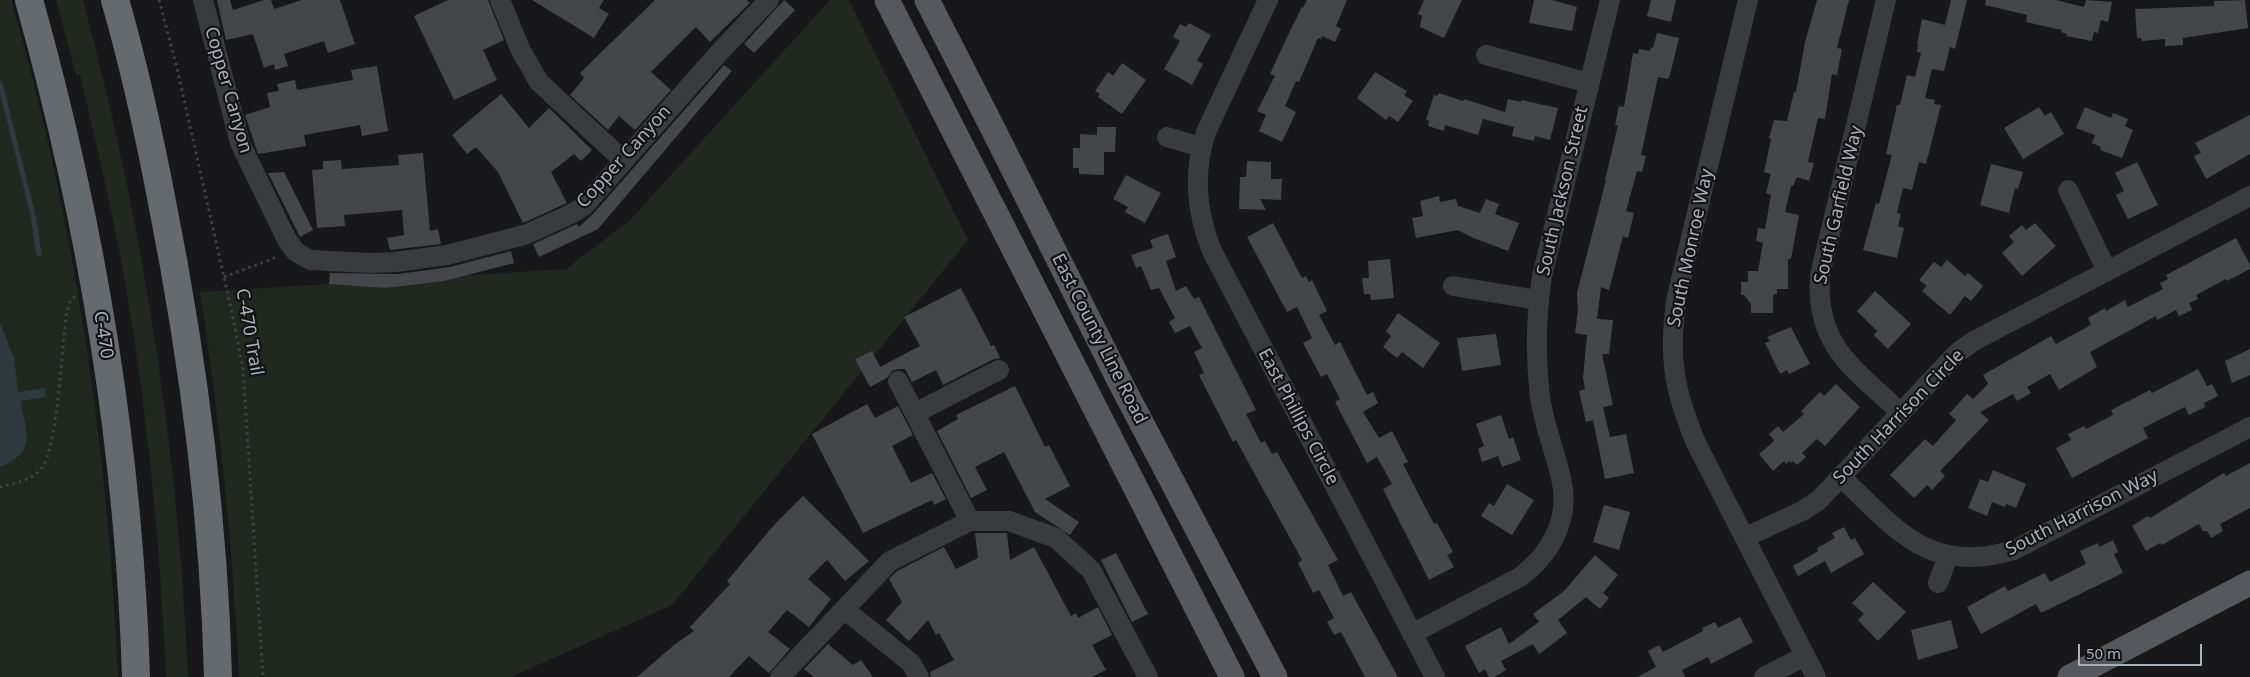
<!DOCTYPE html>
<html>
<head>
<meta charset="utf-8">
<style>
	body { margin:0 }
	#map { position:relative; width:2250px; height:677px; overflow:hidden; background:#18181a; font-family:"Noto Sans",sans-serif }
	canvas { display:block }
	.scale { position:absolute; left:2078px; top:644px; width:124px; height:22px; box-sizing:border-box; border:2px solid #aab2b9; border-top:0; padding-left:6px; font-size:15px; line-height:18px; white-space:nowrap; color:#aab2b9; -webkit-text-stroke:4px #131315; paint-order:stroke }
</style>
</head>
<body>
<div id="map">
<canvas width="2250" height="677"></canvas>
<div class="scale">50 m</div>
</div>
<script>
const g = document.querySelector('canvas').getContext('2d');
g.lineJoin = 'round';
function fillPath(path, color) { g.fillStyle = color; g.fill(path, 'evenodd'); }
function strokePath(path, color, width, dash) { g.strokeStyle = color; g.lineWidth = width; g.lineCap = dash ? 'butt' : 'round'; g.setLineDash(dash || []); g.stroke(path); }
function drawText(font, color, halo, rows, align = 'center') {
  g.font = font + ' "Noto Sans",sans-serif'; g.lineWidth = 4.5; g.setLineDash([]); g.textBaseline = 'middle'; g.strokeStyle = halo; g.fillStyle = color; for (const [text, x, y, turn = 0] of rows) {
    g.save(); g.translate(x, y); g.rotate((+turn || 0) * Math.PI / 180); g.textAlign = isNaN(turn) ? turn : align; if (halo) g.strokeText(text, 0, 0); g.fillText(text, 0, 0); g.restore();
  }
}
fillPath(new Path2D(`
	M0,0H11C75,220 108,448 118,677H0Z
	M56,0H83C143,224 178,445 188,677H166C160,541 147,405 123,271C111,205 95,140 80,74L76,75Z
	M830,0H849L968,240L672,605L511,677H239C233,548 220,420 200,292L566,269L630,220Z`), '#202820');
fillPath(new Path2D(`
	M0,323L14,358L18,392L45,388V397L20,401C27,433 37,452 0,467Z`), '#2e3a3e');
strokePath(new Path2D(`
	M0,83L33,215L39,254`), '#2e3a3e', 5);
fillPath(new Path2D(`
	M217,0H230L233,10L264,0H271L274,9L302,0H340L355,44L328,53L324,41L284,54L288,66L275,70L274,64L264,68L253,34L226,40Z
	M448,0H488L504,40L483,50L497,80L454,100L414,16Z
	M532,0H604L599,8L609,14L594,38Z
	M655,0H747L750,3L710,42L696,27L651,72L671,90L635,130L619,116L608,130L570,95L584,78L580,73Z
	M784,0L795,10L754,53L744,44Z
	M1307,0H1347L1336,26L1341,29L1335,42L1322,36L1321,39L1318,38L1299,82L1296,81L1285,106L1296,112L1282,142L1259,131L1266,115L1257,111L1275,76L1270,74L1288,35L1302,7L1303,8Z
	M1424,0H1462L1444,38L1420,27L1422,16L1418,14Z
	M1534,0H1552L1577,7L1572,31L1529,23Z
	M1651,0H1676L1671,22L1647,16Z
	M1817,0H1849L1837,48L1842,49L1837,75L1832,74L1825,119L1818,118L1808,162L1814,163L1809,181L1797,177L1793,186H1791L1785,212L1799,215L1791,259H1788V289H1777V294H1774L1773,299V313H1751V304L1744,295H1741V282H1748V271H1758L1763,243L1756,241L1758,228L1765,229L1771,195L1766,193L1771,174L1764,172L1771,139L1769,138L1774,120L1787,121L1794,92H1796L1805,42Z
	M1951,0H1967L1955,49L1950,47L1944,71L1932,69L1925,98L1935,100L1934,104L1941,105L1926,164L1919,162L1912,190L1903,188L1897,213L1901,214L1898,226L1904,228L1897,258L1863,250L1876,203L1879,204L1892,155L1886,154L1897,105H1900L1907,75L1915,77L1921,53L1917,52L1918,44H1917L1922,19L1945,25Z
	M1986,0H2056L2084,7L2086,0L2112,2L2108,22L2101,20L2098,33L2094,32L2092,41L2066,36L2067,34L2061,32L2062,30L2026,22L2027,15L1985,5Z
	M2245,0L2248,28L2183,38V45L2165,46V39L2142,41L2141,38H2137L2135,9L2214,6V1Z
	M1189,23L1211,35L1197,61L1203,64L1192,85L1164,69L1180,41L1173,37L1180,24L1186,27Z
	M1657,33L1679,38L1670,75L1668,79L1658,77L1641,155L1646,156L1642,172L1637,171L1626,211L1634,213L1628,238L1623,236L1609,290L1601,287L1597,319L1613,320L1609,354H1602L1613,405L1603,407L1610,437L1626,434L1634,473L1605,479L1593,420L1586,422L1579,391L1585,389L1583,378L1587,335L1575,333L1578,310L1577,293L1606,180H1605L1618,125H1615L1619,106L1624,107L1633,53L1638,54L1639,49L1650,51L1651,47L1653,48Z
	M1122,63L1146,80L1122,114L1098,97L1100,94L1095,91L1108,72L1113,76Z
	M724,65L732,71L598,229L539,257L533,244L577,224L579,227L593,214Z
	M377,66L388,131L362,136L360,125L304,135L306,146L258,154L245,115L270,107L267,93L279,91L277,84L295,80L297,90L353,80L351,70Z
	M1375,72L1407,91L1404,95L1413,101L1398,122L1389,116L1386,120L1357,98Z
	M1439,93L1463,101L1464,99L1505,112L1508,99L1521,102V100L1558,108L1550,140L1535,136L1534,141L1512,136L1514,127L1483,119L1478,135L1445,125L1444,131L1428,126L1429,121L1426,119L1434,95L1437,96Z
	M501,94L529,128L549,108L592,150L581,161L574,154L551,172L567,203L523,223L498,172L476,147L467,154L452,135Z
	M2039,107L2045,116L2051,112L2064,134L2023,159L2004,128Z
	M2085,107L2111,118L2113,113L2128,119L2125,126L2133,130L2122,158L2100,150L2101,147L2092,143L2095,135L2076,128Z
	M2250,115V154L2206,179L2194,156L2201,153L2195,143Z
	M1097,127H1116L1115,152H1104V175L1079,174V168H1073V148H1080V134L1097,135Z
	M423,153L430,231L438,229L441,244L390,250L387,238L404,235L402,210L344,215L345,226L317,228L312,170L323,169V161L341,160L342,169L399,165L398,155Z
	M1247,161L1271,162V179H1282L1281,200L1260,199L1266,210L1239,209L1240,177H1246Z
	M2137,162L2158,205L2128,219L2116,195L2124,191L2115,173Z
	M1991,164L2023,172L2018,189L2015,188L2009,213L1980,205Z
	M284,172L313,230L300,237L268,173Z
	M1126,175L1161,193L1145,223L1125,212L1128,207L1113,199Z
	M1439,196L1440,202L1456,199L1458,206L1480,213L1486,199L1499,204L1495,214L1519,223L1508,251L1471,237L1458,230L1416,238L1412,218L1423,216L1420,201Z
	M1273,223L1302,278L1306,276L1309,282L1312,280L1327,311L1319,315L1335,345L1340,342L1367,395L1373,392L1378,403L1363,412L1379,438L1392,431L1408,462L1403,464L1434,524L1437,523L1453,552L1447,555L1454,567L1429,580L1383,489L1392,484L1377,457L1367,463L1335,402L1340,399L1327,374L1321,377L1303,343L1312,338L1297,307L1287,312L1247,237Z
	M2035,223L2056,246L2022,276L2002,253L2014,242L2009,236L2022,225L2026,230Z
	M1168,234L1176,257L1166,261L1176,291L1186,286L1194,299L1199,297L1256,410L1246,414L1261,443L1265,441L1272,454L1277,452L1338,560L1328,565L1343,596L1351,592L1398,677H1365L1341,632L1334,635L1327,622L1334,618L1319,590L1313,593L1298,563L1302,560L1236,440L1233,442L1199,375L1204,373L1194,352L1202,348L1190,326L1175,333L1169,322L1175,318L1159,288L1151,290L1141,266L1136,268L1131,255L1153,248L1150,240Z
	M2236,238L2250,265V269L2227,281L2226,279L2196,295L2198,299L2189,303L2192,310L2179,316L2176,310L2157,320L2156,316L2090,352L2097,367L2059,390L2050,374L2027,387L2031,393L2017,401L2013,394L1980,412L1989,420L1940,471L1945,476L1932,490L1927,485L1914,498L1890,475L1925,439L1933,446L1956,420L1949,414L1967,394L1973,399L1988,384L1983,375L2051,336L2056,344L2091,325L2088,318L2105,308L2106,311L2125,300L2128,307L2163,289L2160,283L2168,279L2166,275Z
	M511,251L514,263L444,281L385,288L329,284L330,273L398,274L450,267Z
	M1390,259L1394,298L1371,300L1370,294H1364L1362,278H1369L1368,261Z
	M1947,260L1965,276L1968,273L1983,286L1971,301L1965,296L1950,315L1922,291L1927,286L1919,280L1934,262L1941,267Z
	M961,288L991,346L994,345L1000,358L994,359L943,385L936,370L912,382L905,369H898L892,371L887,378L870,387L855,359L872,351L880,367L920,346L904,317Z
	M1875,291L1911,324L1888,349L1874,335L1877,331L1857,311Z
	M1398,313L1440,343L1423,368L1402,352L1397,358L1383,347L1391,336L1386,331Z
	M1791,327L1810,364L1789,374L1787,370L1780,374L1765,343L1770,341L1767,337Z
	M1496,334L1501,365L1462,371L1457,338Z
	M2250,349V375L2232,383L2225,361Z
	M2198,369L2207,386L2212,384L2218,396L2204,403L2205,407L2189,415L2185,407L2143,428L2148,438L2072,478L2056,448L2071,440L2068,434L2084,426L2086,429L2113,415L2111,410L2150,390L2152,393Z
	M1836,384L1860,407L1825,446L1817,439L1802,453L1806,457L1797,465L1793,461L1791,463L1789,461L1786,464L1784,461L1773,471L1759,454L1773,442L1774,440L1769,434L1778,426L1783,432L1804,414L1801,411L1820,392L1824,396Z
	M1015,386L1045,447L1049,445L1070,486L1045,499L1079,522L1070,535L1035,512L1004,452L975,467L987,490L971,498L937,431L958,419L956,415Z
	M867,404L875,418L898,406L913,435L892,446L911,483L932,473L946,499L934,505L932,500L863,533L812,434Z
	M1501,415L1509,439L1513,437L1521,460L1502,467L1498,456L1482,462L1478,449L1484,446L1476,424Z
	M2250,463V508L2220,524L2223,531L2211,538L2207,531H2203L2199,524L2162,545L2160,543L2146,551L2132,526L2148,516L2150,518L2224,473L2226,476Z
	M1993,470L2026,484L2016,508L2006,504L2005,507L1992,502L1987,516L1968,508L1980,479L1988,482Z
	M1507,484L1534,500L1512,535L1481,516L1489,503L1494,506Z
	M803,496L869,561L845,581L827,560L808,579L831,599L809,627L787,610L768,632L790,649L769,673L749,656L729,677H637L674,645L694,631L690,627L730,584L727,581L774,525Z
	M1604,505L1630,512L1619,550L1593,542Z
	M1844,527L1851,540L1855,538L1864,554L1831,573L1825,561L1798,576L1793,566L1818,551L1817,548L1835,538L1832,533Z
	M975,533H1007L1010,560L1034,547L1071,616L1076,613L1078,618L1098,607L1112,635L1092,645L1106,670L1092,677H931L930,672L954,660L939,633L936,635L928,620L909,641L886,620L902,602L889,579L897,571L944,547L956,569L978,558Z
	M2113,540L2118,552L2114,554L2123,573L2041,613L2036,604L1981,634L1967,607L2005,586L2008,591L2045,573L2050,582L2086,564L2080,551L2098,543L2099,547Z
	M1116,553L1148,614L1132,622L1101,560Z
	M1595,555L1618,575L1603,593L1609,598L1600,609L1586,597L1558,620L1567,633L1539,654L1533,644L1501,661L1506,670L1494,677H1489L1485,669L1479,673L1465,646L1501,627L1509,644L1539,622L1533,614L1564,591Z
	M1873,582L1906,612L1878,641L1858,620L1864,614L1852,603Z
	M1740,617L1753,642L1711,664L1708,657L1682,670L1685,677H1637L1656,667L1648,651L1659,645L1663,652L1703,631L1702,628L1715,622L1718,628Z
	M1951,620L1958,648L1918,660L1911,630Z
	M828,644L853,665L861,660L873,677H814L804,669Z`), '#44464a');
strokePath(new Path2D(`
	M159,0L177,68L232,313L243,369L263,677
	M224,277L277,257
	M0,487C14,484 32,480 41,469C58,450 62,342 67,311L70,302L75,296`), '#3f4246', 3, [2.5, 4]);
strokePath(new Path2D(`
	M203,0L240,143L286,238L295,251L310,260L370,263L396,262L447,255L509,239L527,234L571,214L584,206L717,55L769,0
	M500,0L521,51L539,82L623,160
	M1268,0L1206,132C1193,173 1196,209 1211,249L1435,677
	M1748,0L1677,296C1668,354 1673,388 1696,443L1816,677
	M1886,0L1820,275C1815,347 1854,368 1901,413
	M1486,55L1589,83
	M1167,137L1201,147
	M2068,190L2107,271
	M1453,286L1538,300
	M898,381L970,521
	M915,413L999,370
	M1841,477C1898,531 1929,575 2014,550L2250,427
	M1746,537L1802,511L1819,500L1956,354L1972,342L2250,196
	M1938,583L1948,556
	M844,609L911,663L919,677
	M1412,634L1520,577C1551,554 1571,518 1561,478C1555,451 1544,425 1540,397C1535,356 1536,316 1542,276L1610,0
	M780,677L890,561L970,521H1009L1056,538L1091,570L1148,677
	M1764,677L1805,656`), '#393b3f', 20);
strokePath(new Path2D(`
	M887,0L1232,677
	M927,0L988,119L1121,384L1275,677
	M2070,677L2250,583`), '#55595e', 25);
strokePath(new Path2D(`
	M29,0C91,221 129,448 136,677
	M115,0C134,66 149,134 162,202C193,358 214,518 218,677`), '#656a6f', 28);
drawText('18px', '#aab2b9', '#131315', [
	["Copper Canyon",228,90,74],
	["Copper Canyon",624,157,-48],
	["South Jackson Street",1563,191,-77],
	["South Garfield Way",1839,205,-77],
	["South Monroe Way",1691,248,-78],
	["C-470 Trail",249,332,80],
	["C-470",103,335,81],
	["East County Line Road",1099,339,63],
	["East Phillips Circle",1298,417,62],
	["South Harrison Circle",1899,417,-46],
	["South Harrison Way",2082,513,-27]
]);
</script>
</body>
</html>
